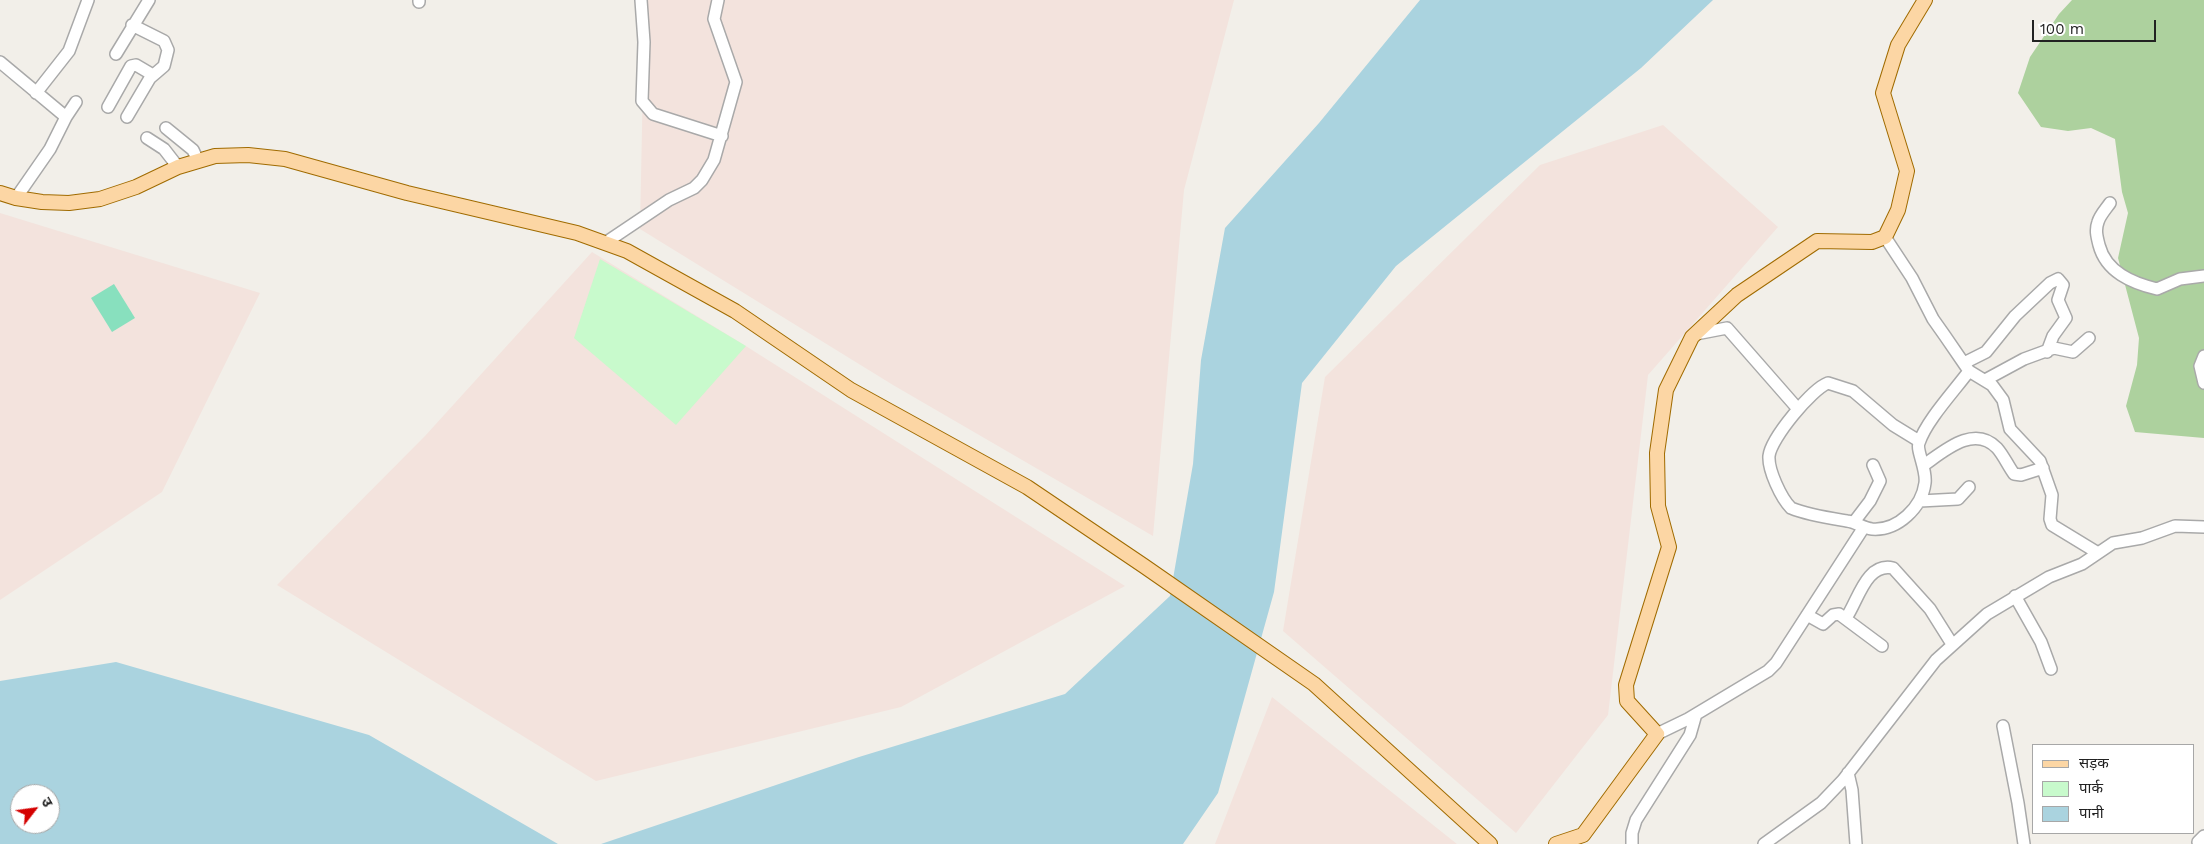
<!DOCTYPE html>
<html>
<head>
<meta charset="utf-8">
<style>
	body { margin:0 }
	#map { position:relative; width:2204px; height:844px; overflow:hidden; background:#f2efe9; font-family:"Work Sans","Noto Sans Devanagari",sans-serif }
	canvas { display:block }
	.legend { position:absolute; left:2032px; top:744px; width:162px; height:90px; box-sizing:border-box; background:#fff; border:1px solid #a7a7a7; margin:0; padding:6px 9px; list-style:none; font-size:15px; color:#222 }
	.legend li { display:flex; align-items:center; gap:10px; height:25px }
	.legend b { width:25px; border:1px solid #a7a7a7 }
	.north { position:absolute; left:10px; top:784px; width:50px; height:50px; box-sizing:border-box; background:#fff; border:1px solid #a7a7a7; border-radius:50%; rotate:60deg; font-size:14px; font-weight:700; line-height:20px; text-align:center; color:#222 }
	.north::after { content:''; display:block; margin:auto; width:18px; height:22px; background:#d40000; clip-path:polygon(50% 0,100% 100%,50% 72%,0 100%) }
	.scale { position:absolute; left:2032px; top:20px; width:124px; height:22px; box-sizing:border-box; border:2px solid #222; border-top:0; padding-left:6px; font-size:15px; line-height:18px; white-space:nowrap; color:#222; -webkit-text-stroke:4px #fff; paint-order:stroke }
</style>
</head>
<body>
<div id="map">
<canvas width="2204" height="844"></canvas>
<ul class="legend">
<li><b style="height:6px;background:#fcd6a4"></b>सड़क</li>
<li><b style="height:14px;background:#c8facc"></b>पार्क</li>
<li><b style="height:14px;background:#aad3df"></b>पानी</li>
</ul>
<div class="north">उ</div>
<div class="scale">100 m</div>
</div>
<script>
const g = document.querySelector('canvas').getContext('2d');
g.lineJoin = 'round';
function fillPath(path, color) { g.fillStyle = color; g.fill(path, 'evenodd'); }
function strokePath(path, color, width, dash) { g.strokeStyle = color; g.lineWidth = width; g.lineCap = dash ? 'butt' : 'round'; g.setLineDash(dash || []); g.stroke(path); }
fillPath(new Path2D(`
	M635,0H1234L1184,190L1153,536L893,385L640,229L643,78Z
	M1663,125L1778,227L1648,375L1608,715L1516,833L1283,631L1325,377L1540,165Z
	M0,213L260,293L162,492L0,600Z
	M592,252L741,343L1125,586L901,707L596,781L277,585L425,436Z
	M1272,697L1457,844H1215Z`), '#f3e3dd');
fillPath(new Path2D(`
	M2072,0H2204V438L2135,432L2126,406L2137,365L2139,338L2118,258L2128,213L2122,192L2115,139L2091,128L2068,131L2041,127L2018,93L2030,57L2059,14Z`), '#add19e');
fillPath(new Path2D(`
	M600,259L746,346L676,425L574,338Z`), '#c8facc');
fillPath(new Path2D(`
	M114,284L135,318L112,332L91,298Z`), '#88e0be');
fillPath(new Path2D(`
	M1420,0H1713L1641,68L1396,266L1302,383L1274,592L1218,793L1183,844H601L859,757L1065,694L1170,596L1193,464L1201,360L1225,228L1319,123Z
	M116,662L369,735L558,844H0V681ZM20,794H50V824H20Z`), '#aad3df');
const minor = new Path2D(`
	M419,0V2
	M641,0L644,42L642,101L653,114L722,136
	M116,54L149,0
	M0,62L66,117
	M36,93L69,51L88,0
	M108,107L131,66L136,65L153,75
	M127,117L150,78L164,66L168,50L164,41L132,25
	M166,128L193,150L198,161
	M147,138L164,149L178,167
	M16,198L50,149L66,117L76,102
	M2110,203C2106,209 2100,215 2098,222C2095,230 2097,237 2099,245C2106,272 2132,283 2157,289L2180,279L2204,276
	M1885,237L1912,278L1933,319L1945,336L1969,371L1992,385L2003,400L2010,429L2040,461L2052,495L2050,519L2052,525L2098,553
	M605,243L669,200L694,188L702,180L714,160L736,82L714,19L718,0
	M1696,334L1727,328L1798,409
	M2204,356L2200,366L2204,383
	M1964,363L1986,352L2015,316L2050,283L2058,279L2063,285L2058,300L2066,318L2053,336L2047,352
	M1987,379L2024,359L2054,348L2073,352L2089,338
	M1919,441L1893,425L1853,391L1828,383C1812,389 1771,438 1769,456C1768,470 1781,498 1791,508C1808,515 1829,518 1847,521C1856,522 1863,528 1872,529C1898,531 1922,507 1925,483C1927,470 1916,450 1919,443C1926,421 1955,390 1969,371
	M1924,465C1944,451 1974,424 1997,448C2004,456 2008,466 2014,474L2021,475L2043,468
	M1920,501L1958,499L1969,487
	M1854,522L1870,501L1880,481L1873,465
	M2015,596L2041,642L2051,669
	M1807,615L1823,624L1833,615L1839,614L1882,646
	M1846,618C1858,601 1866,562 1893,568L1930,609L1952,644
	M2003,726L2018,803L2024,844
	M1657,734L1688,719L1768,671L1776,663L1864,527
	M1848,773L1852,790L1856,844
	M2198,842L2204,836
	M1632,844V833L1636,820L1690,735L1696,714
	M1764,844L1821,803L1843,780L1936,660L1987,614L2049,577L2082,564L2113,543L2142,538L2175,526L2204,527`);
const major = new Path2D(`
	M0,193L16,198L42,202L69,203L100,199L136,187L178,167L215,156L248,155L285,159L407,193L577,233L627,251L735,311L851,390L1027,487L1144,566L1314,684L1490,844
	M1556,844L1583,835L1657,734L1627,701L1626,685L1669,547L1658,506L1657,453L1666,390L1692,337L1737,295L1817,241L1872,242L1885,237L1898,210L1907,171L1883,93L1898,45L1925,0`);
strokePath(minor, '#a9a9a9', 14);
strokePath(major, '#a06b00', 16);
strokePath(minor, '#fff', 11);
strokePath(major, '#fcd6a4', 14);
</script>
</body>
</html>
